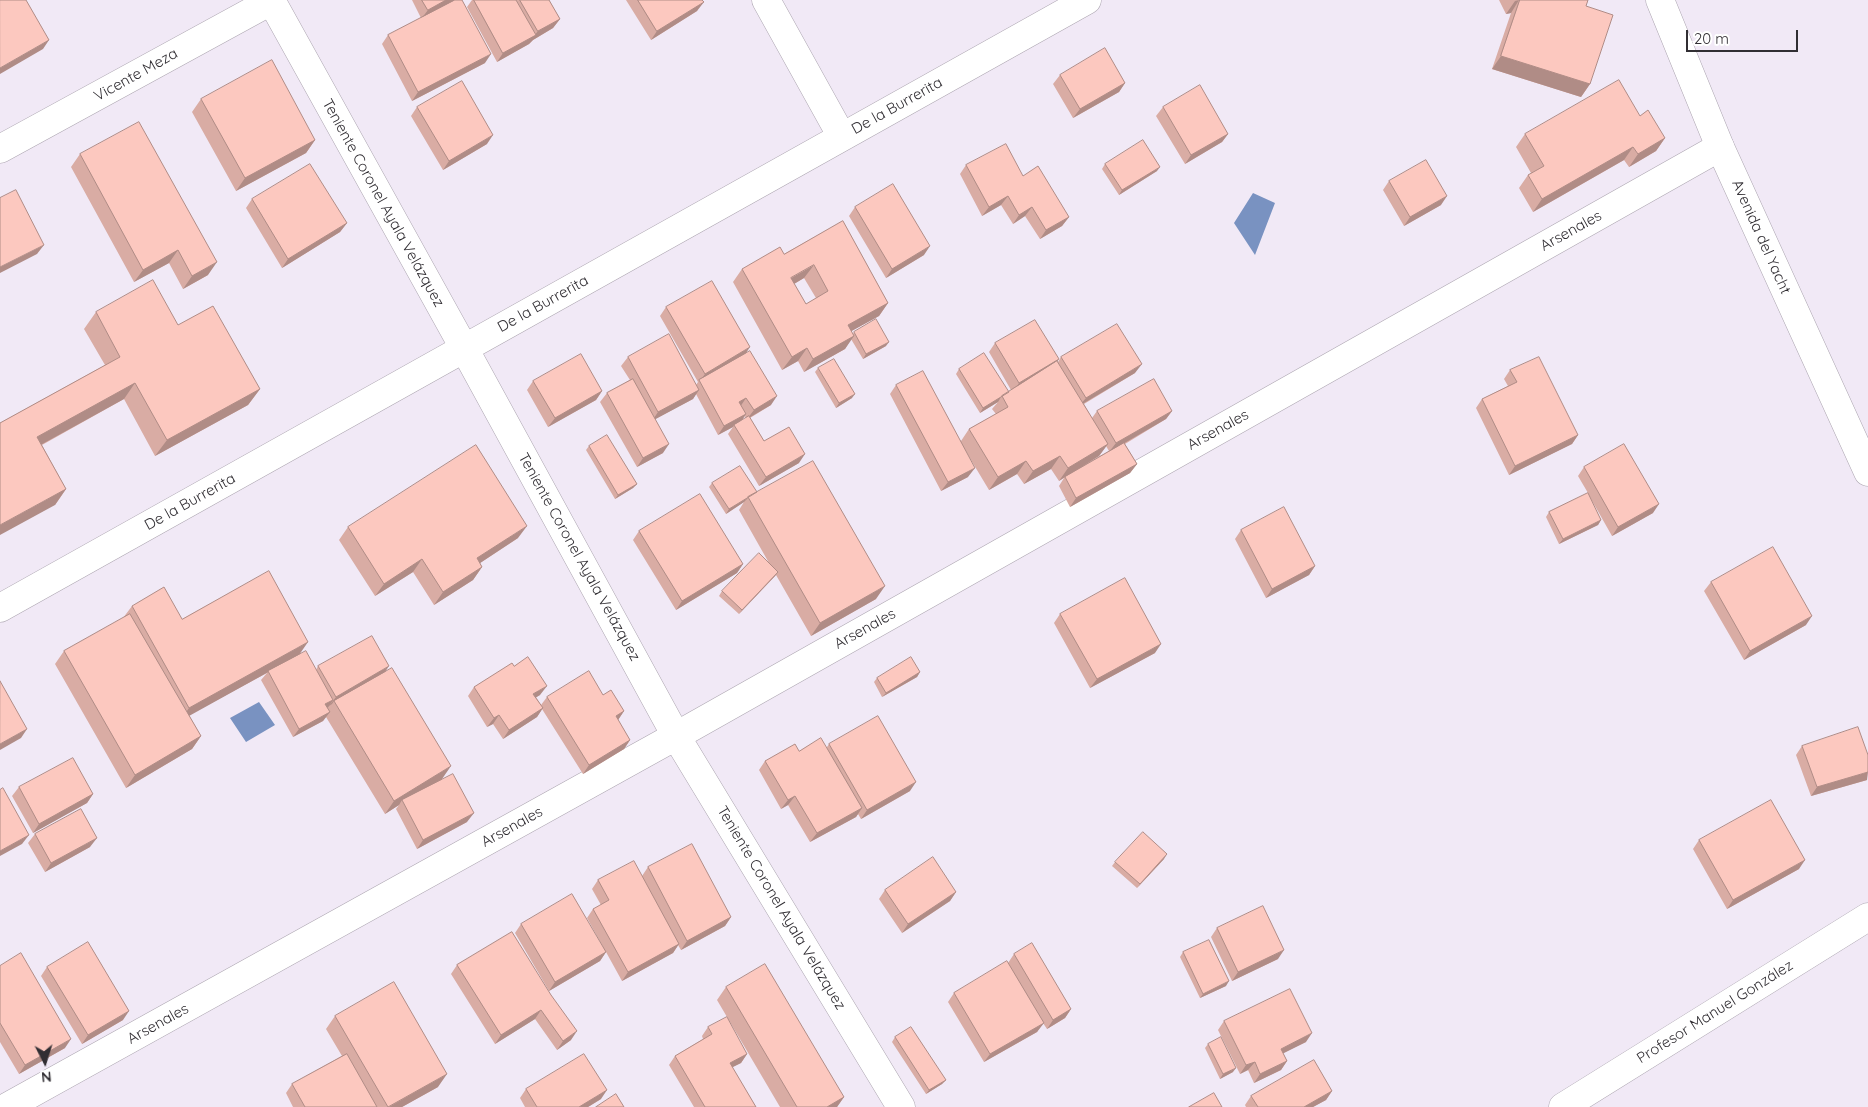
<!DOCTYPE html>
<html>
<head>
<meta charset="utf-8">
<style>
	body { margin:0 }
	#map { position:relative; width:1868px; height:1107px; overflow:hidden; background:#f1e9f6; font-family:Quicksand,sans-serif }
	canvas { display:block }
	.north { position:absolute; left:20px; top:1037px; width:50px; height:50px; -webkit-text-stroke:4px #fff; paint-order:stroke; rotate:175deg; font-size:14px; font-weight:700; line-height:20px; text-align:center; color:#312e33 }
	.north::after { content:''; display:block; margin:auto; width:18px; height:22px; background:#312e33; clip-path:polygon(50% 0,100% 100%,50% 72%,0 100%) }
	.scale { position:absolute; left:1686px; top:30px; width:112px; height:22px; box-sizing:border-box; border:2px solid #312e33; border-top:0; padding-left:6px; font-size:15px; line-height:18px; white-space:nowrap; color:#312e33; -webkit-text-stroke:4px #fff; paint-order:stroke }
</style>
</head>
<body>
<div id="map">
<canvas width="1868" height="1107"></canvas>
<div class="north">N</div>
<div class="scale">20 m</div>
</div>
<script>
const g = document.querySelector('canvas').getContext('2d');
g.lineJoin = 'round';
function fillPath(path, color) { g.fillStyle = color; g.fill(path, 'evenodd'); }
function strokePath(path, color, width, dash) { g.strokeStyle = color; g.lineWidth = width; g.lineCap = dash ? 'butt' : 'round'; g.setLineDash(dash || []); g.stroke(path); }
function drawText(font, color, halo, rows, align = 'center') {
  g.font = font + ' Quicksand,sans-serif'; g.lineWidth = 4; g.setLineDash([]); g.textBaseline = 'middle'; g.strokeStyle = halo; g.fillStyle = color; for (const [text, x, y, turn = 0] of rows) {
    g.save(); g.translate(x, y); g.rotate((+turn || 0) * Math.PI / 180); g.textAlign = isNaN(turn) ? turn : align; if (halo) g.strokeText(text, 0, 0); g.fillText(text, 0, 0); g.restore();
  }
}
fillPath(new Path2D(`
	M1253,193L1275,203L1255,255L1234,223Z
	M259,702L275,725L246,742L230,718Z`), '#7992c1');
const street = new Path2D(`
	M271,0L464,348L676,736L901,1107
	M766,0L842,137
	M0,149L271,1
	M0,608L1087,0
	M7,1107L676,736L1720,147
	M1563,1107L1868,917`);
const secondary = new Path2D(`
	M1660,0L1720,147L1868,472`);
strokePath(street, '#aca5b0', 29);
strokePath(secondary, '#aca5b0', 29);
strokePath(street, '#fff', 28);
strokePath(secondary, '#fff', 28);
fillPath(new Path2D(`
	M412,0H462L485,63L412,101L382,44L388,35L421,18Z
	M472,0H549L560,19L553,28L533,40L529,44L497,62L467,7Z
	M626,0H702L697,11L651,40Z
	M1499,0H1588L1586,6L1590,84L1581,97L1492,69L1511,13L1506,14Z
	M1060,75L1125,83L1119,92L1073,118L1053,84Z
	M201,99L315,140L306,153L236,191L192,112Z
	M417,107L487,144L443,170L411,116Z
	M1163,107L1228,134L1222,142L1185,164L1156,116Z
	M1640,116L1665,138L1656,151L1629,167L1624,160L1533,212L1519,188L1528,175L1531,173L1516,147L1525,134Z
	M80,154L208,275L183,289L169,263L134,282L71,167Z
	M1105,164L1157,171L1119,195L1102,169Z
	M966,165L1023,176L1069,217L1062,226L1040,239L1025,216L1013,224L1001,205L982,216L960,174Z
	M1389,181L1441,205L1404,226L1383,190Z
	M252,199L347,223L340,232L282,268L246,208Z
	M855,207L924,255L886,278L849,216Z
	M843,221L888,303L879,316L851,331L853,334L854,332L886,346L863,359L851,339L845,349L804,372L798,361L782,370L733,282L742,269L784,254ZM804,278L816,298L806,304L794,284Z
	M666,307L746,353L771,405L750,418L764,441L799,463L759,486L728,434L733,427L718,435L696,394L693,399L655,419L663,453L637,467L600,402L607,393L630,380L621,366L628,357L696,385L698,382L660,316ZM745,416L746,418L741,421Z
	M96,312L178,325L260,389L248,405L155,456L124,399L42,445L66,489L55,505L0,423L105,365L84,329Z
	M995,343L1058,362L1061,357L1135,373L1084,404L1092,418L1097,411H1172L1166,419L1125,444L1137,464L1130,473L1070,507L1059,486L1064,478L1059,481L1051,469L1024,484L1017,474L989,490L965,450L968,477L941,491L890,394L896,385L961,441L969,429L996,414L992,409L998,402L980,413L956,374L959,369L1009,392L1011,390L989,352ZM1106,446L1109,451L1085,465L1099,456Z
	M818,368L852,398L836,408L815,372Z
	M1510,370L1578,435L1572,444L1509,475L1476,408L1482,399L1508,386L1504,379Z
	M533,381L602,391L596,400L548,427L527,390Z
	M589,446L637,484L633,488L615,499L586,450Z
	M1584,467L1653,513L1612,536L1591,499L1601,520L1598,525L1559,544L1546,517L1549,512L1588,493L1578,476Z
	M712,483L757,492L876,599L811,636L776,575L739,614L719,596L722,591L769,563L739,510L744,502L726,514L709,487Z
	M348,527L518,538L480,563L482,567L473,580L434,605L413,572L375,596L339,540Z
	M1241,530L1315,566L1309,575L1266,598L1235,539Z
	M639,531L743,564L737,573L676,610L633,540Z
	M1711,582L1806,625L1744,660L1704,591Z
	M132,606L182,619L300,654L316,670L318,666L386,671L442,780L467,822L417,849L396,809L399,805L385,814L326,717L323,721L293,737L261,680L267,673L189,715L201,736L192,749L126,788L55,664L64,651L123,618Z
	M1060,614L1155,653L1090,688L1054,623Z
	M514,666L540,695L536,697L541,705L547,697L603,695L624,711L618,720L630,740L624,749L583,774L542,709L537,717L503,739L493,724L487,727L468,696L474,687Z
	M920,672L917,677L882,697L874,682L877,678Z
	M829,744L910,791L861,819L858,814L856,817L810,842L788,805L781,809L759,770L765,761L799,751L827,747Z
	M1802,746L1867,780L1811,796L1796,755Z
	M19,787L93,794L87,803L33,833L12,796Z
	M35,834L90,847L45,872L28,843Z
	M1699,840L1799,869L1727,909L1693,849Z
	M1164,859L1137,888L1112,866L1115,862Z
	M648,867L731,917L725,926L681,950L678,945L673,953L622,981L606,952L600,961L549,991L515,933L521,924L603,947L587,918L593,909L601,905L592,889L598,880L642,876Z
	M885,890L956,892L950,901L902,933L879,899Z
	M1217,928L1278,959L1232,981L1211,937Z
	M512,932L571,1040L557,1050L535,1019L495,1044L451,974L457,965Z
	M1183,952L1226,986L1200,998L1180,957Z
	M1014,954L1071,1009L1065,1018L1047,1029L1043,1023L1037,1032L984,1062L948,1002L954,993L1008,963Z
	M0,966L65,1048L19,1074L0,1042Z
	M47,967L123,1020L82,1044L41,976Z
	M726,987L844,1097L837,1107H780L717,1000Z
	M335,1016L438,1087L402,1107H293L286,1093L292,1084L342,1056L326,1029Z
	M1224,1021L1306,1042L1283,1053L1287,1061L1281,1070L1254,1083L1248,1070L1240,1074L1218,1030Z
	M708,1027L747,1054L741,1063L732,1067L756,1107H694L669,1065L675,1056L703,1039L702,1036Z
	M895,1037L946,1080L942,1084L926,1094L892,1042Z
	M1208,1044L1233,1072L1220,1079L1205,1048Z
	M526,1089L601,1099L588,1107H525L520,1098Z
	M1332,1091L1326,1100L1313,1107H1246L1245,1105L1251,1096Z`), '#d9aca4');
fillPath(new Path2D(`
	M446,0H457L421,19L428,10Z
	M1519,0L1511,13L1506,14L1515,1Z
	M704,2L697,11L651,40L657,31Z
	M560,19L553,28L533,40L529,44L497,62L503,53L534,36L538,31Z
	M49,40L43,49L0,74V68Z
	M491,54L485,63L412,101L418,92Z
	M1501,56L1590,84L1581,97L1492,69Z
	M1125,83L1119,92L1073,118L1080,109Z
	M1228,134L1222,142L1185,164L1191,155Z
	M493,135L487,144L443,170L449,161Z
	M1665,138L1656,151L1629,167L1638,154Z
	M315,140L306,153L236,191L245,178Z
	M1633,147L1624,160L1533,212L1542,199Z
	M1160,167L1157,171L1119,195L1122,190Z
	M1008,196L1001,205L982,216L989,207Z
	M1447,196L1441,205L1404,226L1410,217Z
	M1032,207L1025,216L1013,224L1019,215Z
	M1069,217L1062,226L1040,239L1046,230Z
	M347,223L340,232L282,268L288,259Z
	M44,245L37,254L0,273V267Z
	M930,246L924,255L886,278L892,269Z
	M178,250L169,263L134,282L143,270Z
	M217,262L208,275L183,289L192,276Z
	M814,265L804,278L782,291L791,278Z
	M888,303L879,316L839,338L848,325Z
	M854,336L845,349L804,372L813,359Z
	M889,342L886,346L863,359L866,354Z
	M750,347L744,356L700,381L705,374Z
	M807,348L798,361L782,370L792,357Z
	M1059,359L1053,368L1013,392L1019,383Z
	M1142,364L1135,373L1079,406L1086,398Z
	M135,383L124,399L26,453L37,437Z
	M260,389L248,405L155,456L167,440Z
	M699,390L693,399L652,421L658,412Z
	M602,391L596,400L548,427L555,418Z
	M855,394L852,398L836,408L839,403Z
	M777,396L771,405L747,419L754,410Z
	M1001,397L998,402L980,413L983,408Z
	M746,398L740,407L739,402Z
	M1172,411L1166,419L1109,452L1116,443Z
	M746,414L740,423L734,425L733,427L718,435L724,426Z
	M1578,435L1572,444L1509,475L1515,466Z
	M669,444L663,453L637,467L643,458Z
	M1108,444L1099,456L1065,477L1059,481L1068,468Z
	M805,454L799,463L759,486L766,477Z
	M1060,456L1051,469L1024,484L1033,471Z
	M1026,461L1017,474L989,490L998,477Z
	M1137,464L1130,473L1070,507L1076,498Z
	M975,468L968,477L941,491L948,482Z
	M637,484L633,488L615,499L618,495Z
	M66,489L55,505L0,535V525Z
	M748,498L744,502L726,514L729,509Z
	M1659,504L1653,513L1612,536L1618,527Z
	M1601,520L1598,525L1559,544L1563,539Z
	M527,526L518,538L468,571L477,558Z
	M422,559L413,572L375,596L384,584Z
	M743,564L737,573L676,610L682,601Z
	M1315,566L1309,575L1266,598L1272,589Z
	M482,567L473,580L434,605L443,592Z
	M778,572L775,576L739,614L742,610Z
	M885,586L876,599L811,636L820,623Z
	M1812,616L1806,625L1744,660L1750,651Z
	M308,642L299,655L180,721L189,708Z
	M1161,644L1155,653L1090,688L1097,679Z
	M389,666L383,675L334,701L332,704L329,706L336,697Z
	M920,672L917,677L882,697L886,693Z
	M547,686L540,695L527,703L533,694Z
	M333,700L327,709L325,704Z
	M543,708L537,717L503,739L509,730Z
	M624,711L618,720L616,716Z
	M330,712L323,721L293,737L299,729Z
	M499,715L493,724L487,727L494,718Z
	M27,729L21,738L0,750V744Z
	M201,736L192,749L126,788L135,775Z
	M630,740L624,749L583,774L589,765Z
	M451,766L442,779L402,800L399,805L385,814L394,801Z
	M1868,772L1867,780L1811,796L1817,787Z
	M916,782L910,791L861,819L867,810Z
	M93,794L87,803L33,833L39,824Z
	M795,796L788,805L781,809L788,800Z
	M862,808L856,817L810,842L817,833Z
	M474,813L467,822L417,849L423,840Z
	M29,835L22,844L0,856V851Z
	M97,838L90,847L45,872L51,863Z
	M1167,854L1164,859L1137,888L1140,884Z
	M1805,860L1799,869L1727,909L1733,900Z
	M956,892L950,901L902,933L908,924Z
	M731,917L725,926L681,950L687,941Z
	M679,944L673,953L622,981L628,972Z
	M1284,950L1278,959L1232,981L1238,972Z
	M606,952L600,961L549,991L555,982Z
	M1229,981L1226,986L1200,998L1203,994Z
	M1071,1009L1065,1018L1047,1029L1053,1020Z
	M541,1010L535,1019L495,1044L501,1035Z
	M129,1011L123,1020L82,1044L88,1035Z
	M1044,1023L1037,1032L984,1062L990,1054Z
	M577,1031L571,1040L557,1050L563,1041Z
	M1312,1033L1306,1042L1274,1058L1281,1049Z
	M71,1039L65,1048L19,1074L25,1065Z
	M747,1054L741,1063L723,1072L730,1063Z
	M1287,1061L1281,1070L1254,1083L1260,1074Z
	M1255,1062L1248,1070L1240,1074L1246,1065Z
	M1236,1068L1233,1072L1220,1079L1223,1074Z
	M447,1074L438,1087L402,1107H389Z
	M946,1080L942,1084L926,1094L929,1090Z
	M607,1090L601,1099L588,1107H579Z
	M1332,1091L1326,1100L1313,1107H1304Z
	M844,1097L837,1107H827Z`), '#b08c86');
const building = new Path2D(`
	M0,0H26L49,40L0,68Z
	M422,0H446L428,10Z
	M455,0H462L491,54L418,92L388,35Z
	M474,0H516L536,35L503,53Z
	M520,0H549L560,19L538,31Z
	M638,0H702L704,2L657,31Z
	M1520,0H1588L1586,6L1613,15L1590,84L1501,56Z
	M1105,48L1125,83L1080,109L1060,75Z
	M272,60L315,140L245,178L201,99Z
	M1619,80L1640,116L1648,110L1665,138L1638,154L1633,147L1542,199L1528,175L1544,166L1525,134Z
	M462,81L493,135L449,161L417,107Z
	M1200,85L1228,134L1191,155L1163,107Z
	M139,122L217,262L192,276L178,250L143,270L80,154Z
	M1143,140L1160,167L1122,190L1105,164Z
	M1006,144L1023,176L1038,166L1069,217L1046,230L1032,207L1019,215L1008,196L989,207L966,165Z
	M1426,160L1447,196L1410,217L1389,181Z
	M310,164L347,223L288,259L252,199Z
	M893,184L930,246L892,269L855,207Z
	M16,190L44,245L0,267V198Z
	M843,221L888,303L848,325L854,336L813,359L807,348L792,357L742,269L780,247L784,254ZM814,265L828,291L806,304L791,278Z
	M153,280L178,325L213,306L260,389L167,440L135,383L37,437L66,489L0,525V423L120,357L96,312Z
	M712,281L750,347L705,374L666,307Z
	M876,319L889,342L866,354L854,332Z
	M1035,320L1059,359L1019,383L995,343Z
	M1117,324L1142,364L1086,398L1061,357Z
	M669,334L699,390L658,412L628,357Z
	M750,351L777,396L754,410L746,398L739,402L746,414L724,426L699,380Z
	M984,353L1009,392L983,408L959,369Z
	M581,354L602,391L555,418L533,381Z
	M1539,357L1578,435L1515,466L1482,399L1517,382L1510,370Z
	M834,359L855,394L839,403L818,368Z
	M1057,361L1108,444L1068,468L1060,456L1033,471L1026,461L998,477L969,429L1008,407L1002,396Z
	M923,371L975,468L948,482L896,385Z
	M633,379L669,444L643,458L607,393Z
	M1154,379L1172,411L1116,443L1097,411Z
	M749,416L764,441L789,427L805,454L766,477L734,425Z
	M607,435L637,484L618,495L589,446Z
	M1124,443L1137,464L1076,498L1065,477Z
	M1624,444L1659,504L1618,527L1584,467Z
	M476,445L527,526L477,558L482,567L443,592L422,559L384,584L348,527Z
	M813,461L885,586L820,623L748,497Z
	M740,466L757,492L729,509L712,483Z
	M1588,493L1601,520L1563,539L1549,512Z
	M700,494L743,564L682,601L639,531Z
	M1284,507L1315,566L1272,589L1241,530Z
	M1773,547L1812,616L1750,651L1711,582Z
	M759,553L778,572L742,610L722,591Z
	M269,571L308,642L189,708L132,606L164,587L182,619Z
	M1125,578L1161,644L1097,679L1060,614Z
	M130,614L201,736L135,775L64,651Z
	M372,636L389,666L336,697L318,666Z
	M306,651L333,700L325,704L330,712L299,729L268,671Z
	M528,657L547,686L533,694L543,708L509,730L499,715L494,718L474,687L512,663L514,666Z
	M911,657L920,672L886,693L877,678Z
	M392,668L451,766L394,801L334,701Z
	M589,671L603,695L611,690L624,711L616,716L630,740L589,765L547,697Z
	M0,681L27,729L0,744Z
	M878,716L916,782L867,810L829,744Z
	M1858,727L1868,755V772L1817,787L1802,746Z
	M821,738L862,808L817,833L795,796L788,800L765,761L795,744L799,751Z
	M73,758L93,794L39,824L19,787Z
	M453,774L474,813L423,840L402,800Z
	M3,788L29,835L0,851V790Z
	M1771,800L1805,860L1733,900L1699,840Z
	M81,809L97,838L51,863L35,834Z
	M1143,832L1167,854L1140,884L1115,862Z
	M692,844L731,917L687,941L648,867Z
	M933,857L956,892L908,924L885,890Z
	M634,861L679,944L628,972L593,909L609,900L598,880Z
	M572,894L606,952L555,982L521,924Z
	M1263,906L1284,950L1238,972L1217,928Z
	M512,932L551,995L577,1031L563,1041L541,1010L501,1035L457,965Z
	M1209,940L1229,981L1203,994L1183,952Z
	M88,942L129,1011L88,1035L47,967Z
	M1032,943L1071,1009L1053,1020L1014,954Z
	M21,953L71,1039L25,1065L0,1023V966Z
	M1007,961L1044,1023L990,1054L954,993Z
	M765,964L844,1097L827,1107H797L726,987Z
	M394,982L447,1074L388,1107L335,1016Z
	M1290,989L1312,1033L1281,1049L1287,1061L1260,1074L1255,1062L1246,1065L1224,1021Z
	M727,1017L747,1054L730,1063L756,1107H705L675,1056L712,1034L708,1027Z
	M911,1027L946,1080L929,1090L895,1037Z
	M1221,1037L1236,1068L1223,1074L1208,1044Z
	M347,1054L377,1107H305L292,1084Z
	M584,1054L607,1090L579,1107H537L526,1089Z
	M1314,1060L1332,1091L1304,1107H1258L1251,1096Z
	M1214,1093L1222,1107H1189Z
	M616,1094L624,1107H596Z`);
fillPath(building, '#fcc8bf');
strokePath(building, '#b08c86', 1);
drawText('15px', '#312e33', '#fff', [
	["Vicente Meza",136,75,-29],
	["De la Burrerita",897,106,-29],
	["Teniente Coronel Ayala Velázquez",383,203,61],
	["Arsenales",1571,231,-29],
	["Avenida del Yacht",1761,237,66],
	["De la Burrerita",543,304,-29],
	["Arsenales",1218,430,-29],
	["De la Burrerita",190,502,-29],
	["Teniente Coronel Ayala Velázquez",579,557,61],
	["Arsenales",865,629,-29],
	["Arsenales",512,827,-29],
	["Teniente Coronel Ayala Velázquez",781,908,59],
	["Profesor Manuel González",1715,1012,-32],
	["Arsenales",158,1024,-29]
]);
</script>
</body>
</html>
